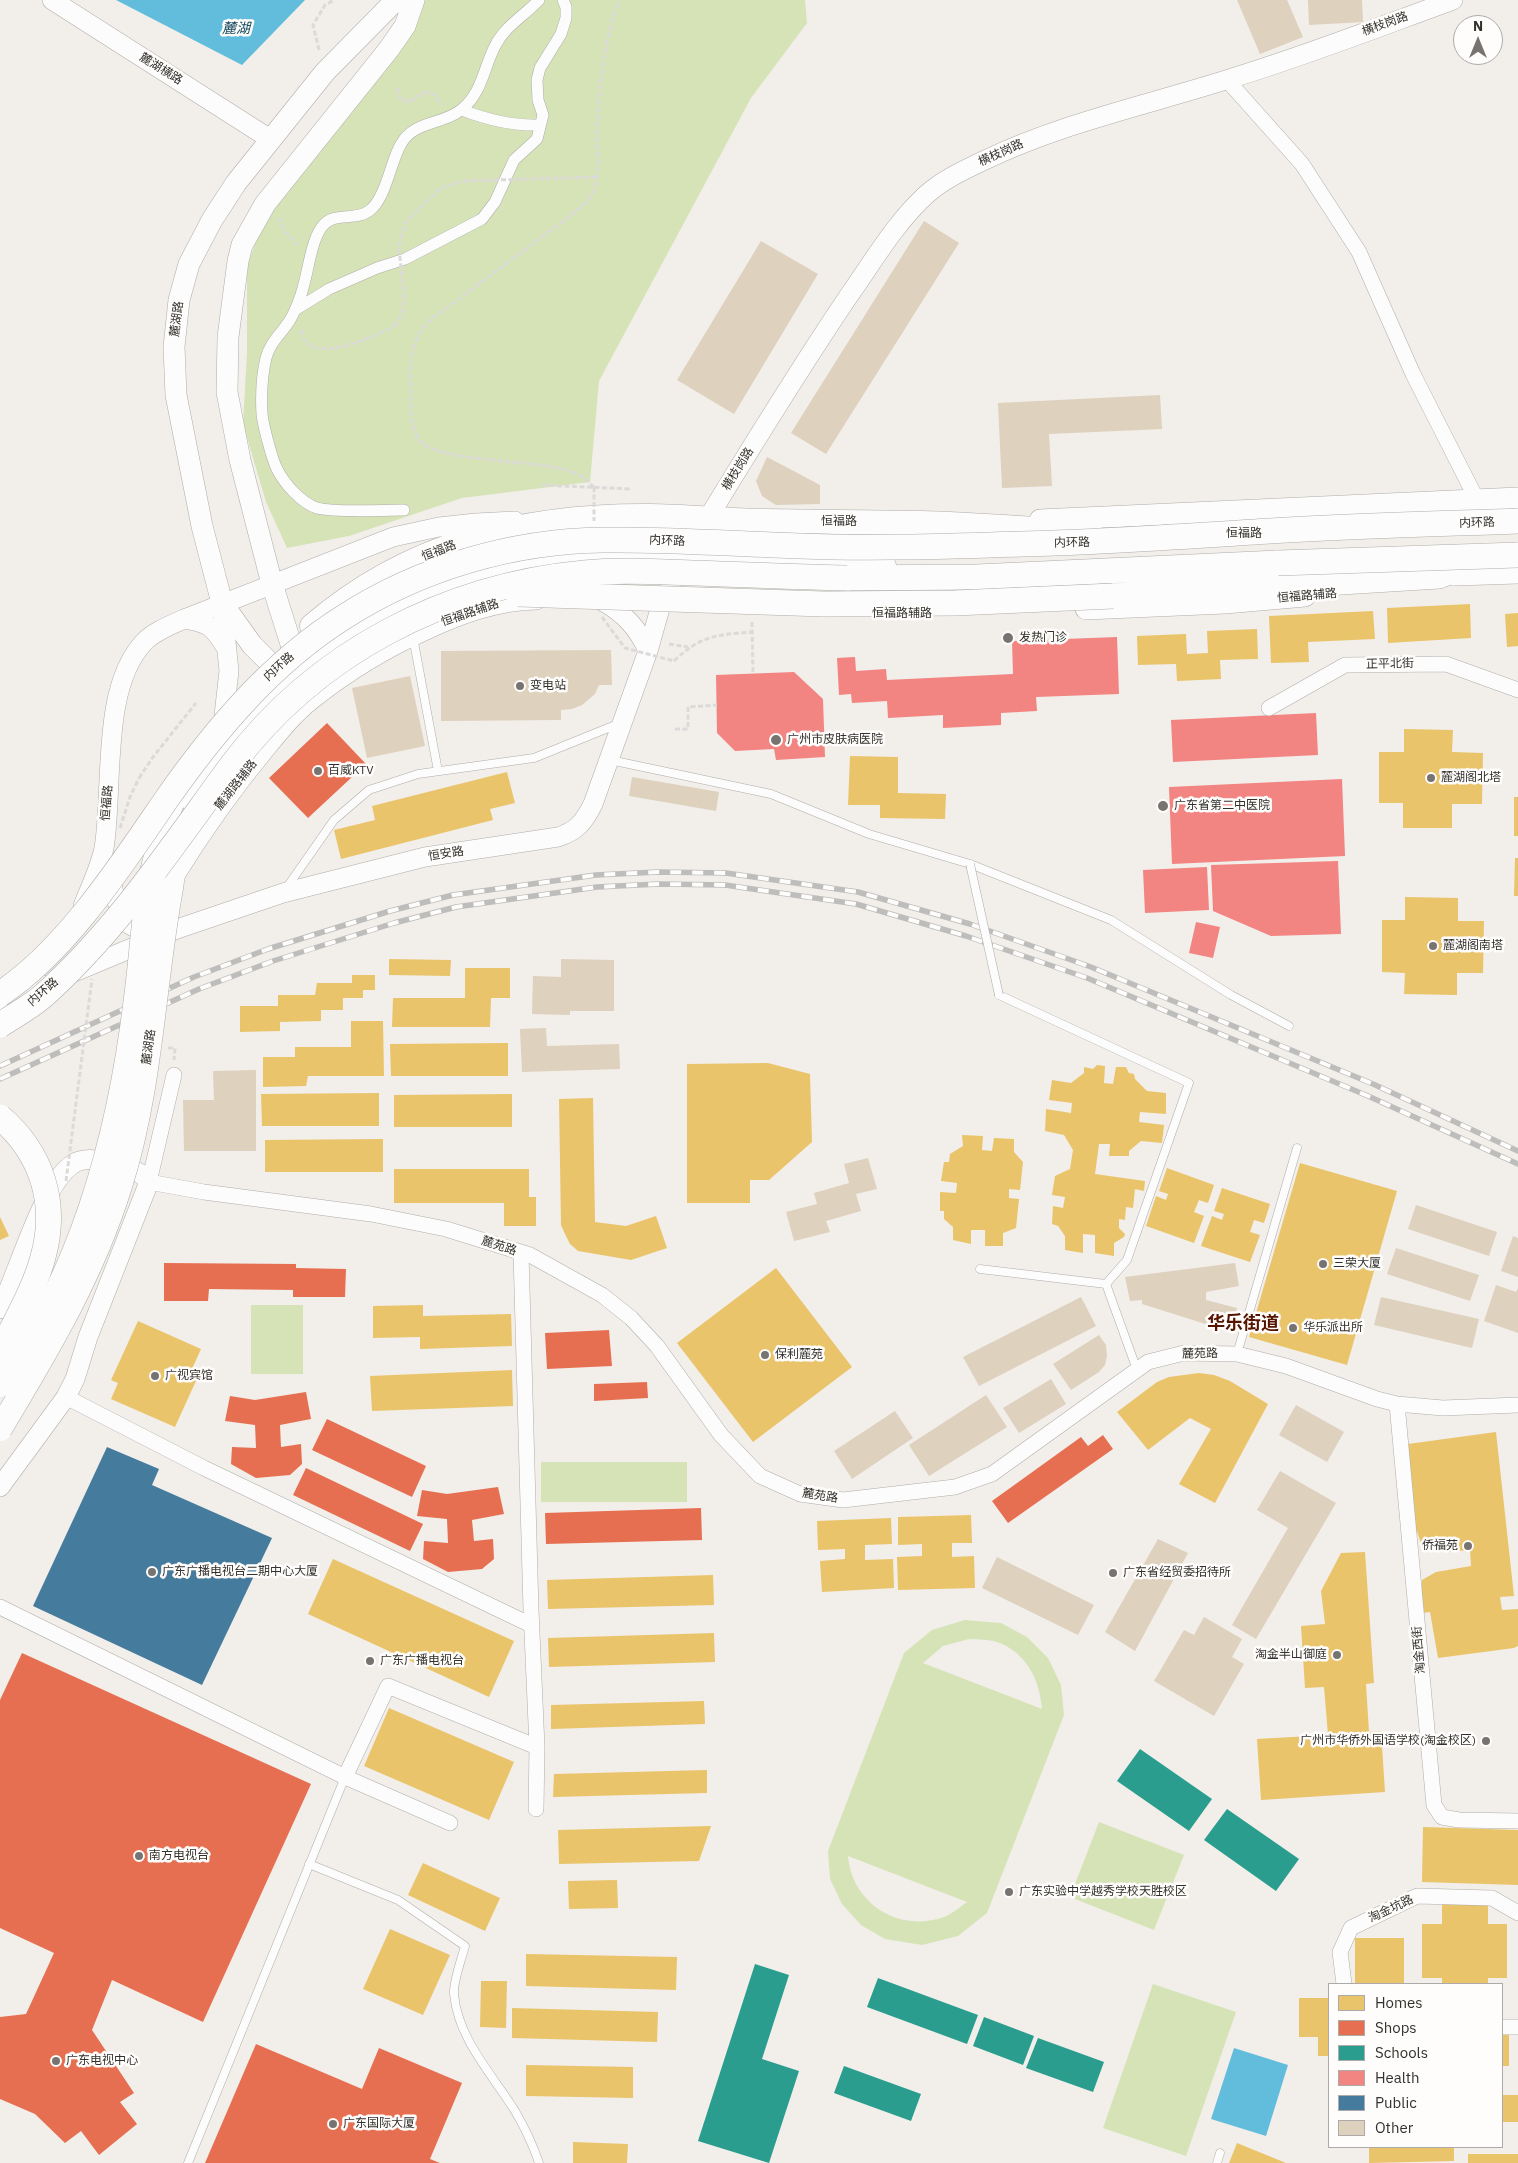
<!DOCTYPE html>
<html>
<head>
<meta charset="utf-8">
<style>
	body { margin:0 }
	#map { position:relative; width:1518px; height:2163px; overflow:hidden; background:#f2eeea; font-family:"IBM Plex Sans",sans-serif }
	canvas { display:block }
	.legend { position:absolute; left:1328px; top:1983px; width:175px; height:165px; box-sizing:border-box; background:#fefdfb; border:1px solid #adaba9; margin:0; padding:6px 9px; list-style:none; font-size:15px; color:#33312e }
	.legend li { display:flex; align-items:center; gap:10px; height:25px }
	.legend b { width:25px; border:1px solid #adaba9 }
	.north { position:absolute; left:1453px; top:15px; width:50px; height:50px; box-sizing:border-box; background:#fefdfb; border:1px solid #adaba9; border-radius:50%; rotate:0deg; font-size:14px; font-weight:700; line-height:20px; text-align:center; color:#33312e }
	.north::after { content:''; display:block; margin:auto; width:18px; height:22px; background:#767370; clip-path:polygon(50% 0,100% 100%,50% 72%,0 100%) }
</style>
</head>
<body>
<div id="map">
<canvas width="1518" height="2163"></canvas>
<ul class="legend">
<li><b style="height:14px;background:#e9c46a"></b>Homes</li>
<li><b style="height:14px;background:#e76f51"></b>Shops</li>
<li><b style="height:14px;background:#2a9d8f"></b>Schools</li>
<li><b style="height:14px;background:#f28482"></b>Health</li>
<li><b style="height:14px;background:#457b9d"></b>Public</li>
<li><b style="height:14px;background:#ded1bd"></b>Other</li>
</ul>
<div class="north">N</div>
</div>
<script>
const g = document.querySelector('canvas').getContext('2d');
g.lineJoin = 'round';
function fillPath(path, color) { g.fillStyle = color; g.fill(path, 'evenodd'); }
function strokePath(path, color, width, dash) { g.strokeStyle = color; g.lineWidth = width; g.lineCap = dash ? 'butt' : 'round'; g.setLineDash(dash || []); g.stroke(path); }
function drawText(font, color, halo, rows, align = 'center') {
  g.font = font + ' "IBM Plex Sans","Noto Sans SC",sans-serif'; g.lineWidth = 5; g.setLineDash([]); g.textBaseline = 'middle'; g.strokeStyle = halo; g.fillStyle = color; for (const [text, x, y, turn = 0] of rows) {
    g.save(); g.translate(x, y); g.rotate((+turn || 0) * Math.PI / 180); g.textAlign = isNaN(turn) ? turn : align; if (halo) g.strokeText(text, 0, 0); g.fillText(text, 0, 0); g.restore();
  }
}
fillPath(new Path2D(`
	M421,0H805L807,23L751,98L599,381L590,482L462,498L349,536L287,548L266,502L243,424L247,353V268L278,174Z
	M251,1305H303V1374H251Z
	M541,1462H687V1502H541Z
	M965,1620L1001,1623L1027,1637L1048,1658L1061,1685L1064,1715L987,1913L958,1936L922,1945L885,1939L861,1925L842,1904L830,1879L828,1851L904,1653L932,1630ZM969,1639C978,1640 988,1639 997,1642C1026,1652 1040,1680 1042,1709L923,1663L943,1646ZM848,1856L967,1902C960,1907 952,1914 944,1917C899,1933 852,1904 848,1856Z
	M1099,1822L1184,1855L1154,1930L1070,1897Z
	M1153,1984L1236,2012L1186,2156L1103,2128Z`), '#d6e3b7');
fillPath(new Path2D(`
	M116,0H305L242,65Z
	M1234,2048L1288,2065L1266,2136L1211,2119Z`), '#62bddd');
fillPath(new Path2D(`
	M1470,604L1471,638L1388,643L1387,608Z
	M1373,611L1375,639L1308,642L1309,662L1271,663L1269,616Z
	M1518,613V646L1507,647L1505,614Z
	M1257,629L1258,659L1220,660L1221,679L1177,681L1176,664L1138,665L1137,636L1186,634L1187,654L1208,653L1207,631Z
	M1404,729L1453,730L1452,752L1483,753L1482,804H1452V828H1403V803H1379V752H1404Z
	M850,756L898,757V793L946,794L945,819L880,818V805H848Z
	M507,772L515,803L490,809L493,820L341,859L334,830L375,820L372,806Z
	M1514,797H1518V836H1514Z
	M1515,858H1518V896H1514Z
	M1405,897L1458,898V921H1484L1483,973H1457V995L1404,994L1405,973L1382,972V920H1405Z
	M389,959L451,960L450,976L389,975Z
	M465,968H510V998H491L490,1027H392L393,998H465Z
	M352,975H375V990H363V998H343V1010H321V1021L280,1022V1031L240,1032V1006H278V995H315L317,983H352Z
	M351,1021H383L384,1076H308L306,1086L263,1087V1057H295V1047H351Z
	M508,1043V1076H391L390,1044Z
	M768,1063L810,1074L812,1142L769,1180H750V1203H687V1064Z
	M1097,1065L1105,1066L1104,1083L1113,1084L1116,1067H1126L1129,1073L1134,1074L1135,1079L1147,1091L1166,1093V1114L1140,1112L1139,1122L1164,1125L1162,1143L1141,1141L1129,1151V1156H1109L1110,1144H1099L1095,1174L1145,1181L1144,1191L1135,1189L1133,1208L1126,1207L1125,1220L1119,1219V1228L1125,1234L1124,1237L1114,1243V1256L1095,1253V1235L1083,1234V1253L1065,1250V1236L1058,1226L1052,1224L1053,1206L1063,1208L1065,1197L1052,1195L1055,1176L1070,1169L1073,1150L1064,1135L1045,1131L1046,1109L1071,1113L1072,1103L1049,1100L1052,1080L1071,1083L1084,1073V1067L1093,1069Z
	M379,1093V1126H262L261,1094Z
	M512,1094V1127H394V1095Z
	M593,1098L595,1222L626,1226L656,1216L667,1248L631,1260L578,1251L570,1244L565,1234L561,1225L559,1099Z
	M962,1135L983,1136L982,1150L992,1151L994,1138L1014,1139V1152L1023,1162L1020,1190L1009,1189V1198L1019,1199L1016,1228L1003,1233V1246H985V1230H971V1244L953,1240V1227L944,1219V1211H940V1192L956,1193L957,1183L941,1181L944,1162H949L950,1154L963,1146Z
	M383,1139V1172H265V1140Z
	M1300,1163L1397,1191L1347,1365L1249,1337Z
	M1167,1168L1214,1185L1208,1203L1199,1200L1194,1212L1204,1216L1194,1243L1146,1226L1156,1196L1166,1200L1168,1194L1159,1191Z
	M394,1169H529V1197H536V1226H504V1203H394Z
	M1222,1188L1270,1204L1264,1223L1254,1220L1250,1232L1260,1235L1250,1262L1201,1246L1212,1216L1222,1220L1224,1214L1214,1211Z
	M0,1217L9,1236L0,1240Z
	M776,1268L852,1367L753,1442L677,1343Z
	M423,1305V1316L511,1314L512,1346L420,1349V1337L373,1338V1306Z
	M138,1321L201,1349L192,1369L200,1372L175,1427L111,1399L118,1383L111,1380Z
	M512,1370L513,1406L372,1411L370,1376Z
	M1199,1373L1214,1375L1230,1381L1268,1404L1215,1503L1179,1484L1211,1429L1190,1418L1148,1450L1117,1412L1157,1382L1169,1377Z
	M1496,1432L1514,1596L1500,1597L1502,1610L1518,1609V1646L1514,1648L1438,1658L1430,1612L1422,1613V1580L1436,1572L1471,1566L1470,1550L1446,1552L1431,1549L1421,1543L1416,1529L1408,1444Z
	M971,1515L972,1543H952V1557L974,1556L975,1588L898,1590L897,1557L922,1556V1544L898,1545V1517Z
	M891,1518L892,1544L865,1545V1560L893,1559L894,1588L822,1592L820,1561L845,1559V1549L818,1550L817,1521Z
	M1365,1552L1374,1683L1366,1684L1369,1732L1381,1731L1385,1792L1261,1800L1257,1739L1328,1735L1324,1687L1305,1688L1301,1626L1325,1624L1321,1591L1341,1553Z
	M333,1559L514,1641L489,1697L308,1614Z
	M713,1575L714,1605L548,1609L547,1580Z
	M714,1633L715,1662L549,1667L548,1638Z
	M704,1701L705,1724L551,1729V1705Z
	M389,1708L514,1762L489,1820L364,1766Z
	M707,1770V1793L553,1797L554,1774Z
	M711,1826L699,1861L559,1864L558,1830Z
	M1423,1827L1518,1830V1885L1422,1882Z
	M423,1863L500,1898L485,1931L408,1895Z
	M617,1880L618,1908L569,1909L568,1881Z
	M1442,1904H1488V1924H1507V1978H1488V1984H1442V1978H1422V1924H1442Z
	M390,1929L450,1955L423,2015L363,1989Z
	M1355,1938H1404V1984H1355Z
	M526,1954L677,1957L676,1990L526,1986Z
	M481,1981H507L506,2028L480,2027Z
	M1299,1998H1329V2056H1318V2037H1299Z
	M512,2008L658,2012L657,2042L512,2038Z
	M1502,2035H1509V2066H1502Z
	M526,2065L633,2067V2098L526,2096Z
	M1502,2095H1518V2122H1502Z
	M573,2142L628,2144L627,2163H573Z
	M1237,2143L1286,2163H1229Z
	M1369,2147H1454V2161L1369,2163Z
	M1468,2154H1518V2163H1468Z`), '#e9c46a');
fillPath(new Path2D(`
	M327,723L366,764L308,818L269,778Z
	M164,1263L296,1264V1268L346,1269L345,1297H293V1290L209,1289L208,1301H164Z
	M609,1330L612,1366L547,1369L545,1333Z
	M647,1382L648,1398L594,1401V1384Z
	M306,1392L311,1419L280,1425L281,1447L301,1444L302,1464L290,1475L256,1478L231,1464L232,1447L256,1448L255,1425L225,1421L230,1396L255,1400Z
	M327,1419L426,1466L412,1497L312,1450Z
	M1103,1435L1113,1449L1008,1523L992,1501L1081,1437L1088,1446Z
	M306,1468L423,1524L410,1551L293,1495Z
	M498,1487L504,1514L472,1520L474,1541L493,1539L494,1559L482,1569L448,1572L423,1559L424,1541L448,1543L447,1519L417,1516L422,1490L447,1494Z
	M701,1508L702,1540L546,1544L545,1513Z
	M22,1653L311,1784L203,2022L112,1980L92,2030L134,2093L120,2102L137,2124L99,2155L81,2131L65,2143L35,2114L0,2099V2017L26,2014L54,1953L0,1928V1700Z
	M256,2044L362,2089L379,2048L462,2083L430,2159L440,2163H205Z`), '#e76f51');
fillPath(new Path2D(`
	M1140,1749L1212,1799L1189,1831L1117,1781Z
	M1227,1809L1299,1859L1276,1891L1204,1840Z
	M755,1964L789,1975L762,2059L799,2071L769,2163L698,2141Z
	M878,1978L978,2015L967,2044L867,2007Z
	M984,2017L1034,2036L1023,2065L973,2046Z
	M1038,2038L1104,2062L1093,2092L1026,2068Z
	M844,2066L921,2094L911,2121L834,2093Z`), '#2a9d8f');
fillPath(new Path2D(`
	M1117,637L1119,694L1036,697L1037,711L1001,713V725L943,728V715L888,718L887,701L852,703L851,694L839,695L837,658L855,657L856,671L886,669L887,680L1013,674L1012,641Z
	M794,672L823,699L825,757L776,760L774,749L735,751L717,733L716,675Z
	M1316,713L1318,755L1173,762L1171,720Z
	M1342,779L1345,856L1172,864L1169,787Z
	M1338,861L1341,934L1271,936L1213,911L1211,865Z
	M1207,867L1209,910L1145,913L1143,870Z
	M1196,922L1220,927L1213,958L1189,953Z`), '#f28482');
fillPath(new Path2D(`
	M107,1447L159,1469L152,1485L272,1538L202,1685L33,1606Z`), '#457b9d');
fillPath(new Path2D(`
	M1237,0H1287L1303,37L1260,54Z
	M1308,0H1362L1363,22L1309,25Z
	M924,221L959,243L826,454L791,433Z
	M761,241L818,274L734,414L677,380Z
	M1160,395L1162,429L1049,434L1052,486L1002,488L998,403Z
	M767,457L820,485V504L776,505L762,496L756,481Z
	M611,650L612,685H599L595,694L582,705L572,709L561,710V720L441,721V651Z
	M410,676L425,746L367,758L352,688Z
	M632,777L719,792L716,811L629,796Z
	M561,959L614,960V1011H570V1015L532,1014L533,976L561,977Z
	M546,1028L547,1046L619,1044L620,1069L522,1072L520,1029Z
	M256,1070V1151H184L183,1100H214L213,1071Z
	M868,1158L877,1189L856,1194L861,1211L826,1221L830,1232L794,1241L786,1212L817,1204L814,1193L849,1183L844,1164Z
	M1416,1205L1497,1232L1489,1256L1408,1229Z
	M1513,1236L1518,1238V1277L1501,1271Z
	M1396,1248L1479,1275L1470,1301L1387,1274Z
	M1235,1263L1239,1286L1206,1292V1300L1237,1308L1231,1332L1142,1304V1300L1130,1301L1125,1277Z
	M1496,1285L1516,1292L1518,1288V1333L1484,1321Z
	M1081,1297L1096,1326L979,1386L963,1357Z
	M1381,1297L1479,1319L1472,1348L1374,1325Z
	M1099,1335L1106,1345L1107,1356L1105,1365L1099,1372L1071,1390L1053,1364Z
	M1051,1379L1066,1404L1019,1433L1003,1408Z
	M986,1395L1007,1427L929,1476L909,1445Z
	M1296,1405L1344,1432L1327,1462L1279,1435Z
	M895,1411L913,1438L852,1479L834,1451Z
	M1280,1471L1336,1503L1256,1639L1232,1625L1288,1528L1257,1510Z
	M1158,1539L1188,1553L1135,1651L1105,1632Z
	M997,1557L1094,1605L1078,1635L982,1588Z
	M1204,1617L1242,1639L1232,1657L1244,1664L1214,1716L1154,1681L1184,1630L1194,1635Z`), '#ded1bd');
const service = new Path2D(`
	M413,637L438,771
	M610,760L771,794L869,834L970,864L1111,920L1231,995L1289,1026
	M285,890L334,820L369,790L418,774L534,758L618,724
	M999,995L1189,1083L1127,1260L1106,1284
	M980,1269L1106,1284
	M1106,1284L1137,1370
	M1237,1354L1297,1148
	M309,1864L398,1900L465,1946C462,1958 453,1981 454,1994C458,2039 492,2074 515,2111C525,2128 533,2145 539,2163
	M188,2163L345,1777
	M1217,2163L1220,2153`);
const pedestrian = new Path2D(`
	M462,110C488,120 512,126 540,125
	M295,310L329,289L377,268L405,259L482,219L495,202L514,160L537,139L543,115L538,100L537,80L540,68L561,34L566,18V7L563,0
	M404,510C381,510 337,513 317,508C301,503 284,483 277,469C272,459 263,425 262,414C261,397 262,375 266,358C270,342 282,333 290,320C293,315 296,308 298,303C308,280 309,246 321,228C333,210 354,222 369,211C386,199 391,160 401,144C414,120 444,125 462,109C482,93 484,67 495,46C505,26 524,16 539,0`);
const minor = new Path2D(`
	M1227,80L1302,164L1359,252L1413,374L1477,500
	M1269,708L1345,665L1446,664L1518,690
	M174,1075L149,1182L204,1192L371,1214L446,1229L530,1255L602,1295L631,1318L657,1346L721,1435L760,1476L800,1494L843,1500L955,1487L992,1474L1148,1362L1184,1353L1237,1354L1286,1366L1377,1399L1397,1404L1443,1408L1518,1405
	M521,1253L531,1610L537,1747L536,1809
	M66,1397L204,1468L531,1625
	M1397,1404L1434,1805L1442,1817L1459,1820L1518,1821
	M0,1607L345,1777L450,1823
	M345,1777L388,1686L537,1747
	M1344,1984L1340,1952L1351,1928L1417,1896L1492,1898L1518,1913
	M1502,2027H1518`);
const tertiary = new Path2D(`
	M52,0L270,139
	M702,528C750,449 798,371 850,294C874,260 896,222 927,194C944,179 964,170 985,160C1062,123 1147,105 1229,79C1305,56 1379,27 1453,0
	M602,601C624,613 638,628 648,651
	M222,603L229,671L224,715
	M184,619C211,623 213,627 227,649
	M109,870L115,898L127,923L153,938
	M83,906C90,887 100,868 104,848C114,788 100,687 145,641C155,631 171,625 184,619L393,537L439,527L476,523L515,521
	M72,973L177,929L283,893L425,857L558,837C577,831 584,822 593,804L648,651L661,605L682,563
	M0,1005L45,985
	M0,1309C18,1274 43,1182 73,1164C84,1157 98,1160 110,1162C125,1165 140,1170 149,1182L88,1337L75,1379L66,1397L0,1487`);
const secondary = new Path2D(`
	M1040,520L1518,498
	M1456,575L1518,573
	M1086,609L1225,603L1305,596
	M295,670L291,644L272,584L240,460L227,392L228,337L238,261L242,245L265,204L389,49L405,26L414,0
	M293,674L270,663L252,645L222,603L202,526L176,395L174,347L179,300L189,264L212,220L236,183L325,72L396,0
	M174,875C202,830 230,790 264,749C278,732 293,713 311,699C345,672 384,648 424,630C460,613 496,600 536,599`);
const primary = new Path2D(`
	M1439,576L1490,560
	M312,626C409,542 526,515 650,516C688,516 726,521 763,521C816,522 868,522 921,523C977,524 1034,530 1090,532
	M194,802L215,764L245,727L295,675L340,638L362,623L409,599L444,585L478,574L535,562L588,558L884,566
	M151,876L165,820L175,796
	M171,888L175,859L181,835`);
const trunk = new Path2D(`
	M847,578L977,577L1278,563
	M1113,596L1439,576`);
strokePath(service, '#afada9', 9);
strokePath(pedestrian, '#afada9', 12);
strokePath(minor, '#afada9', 16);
strokePath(tertiary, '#afada9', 20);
strokePath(secondary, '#afada9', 22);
strokePath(primary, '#afada9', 25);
strokePath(trunk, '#afada9', 26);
strokePath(new Path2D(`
	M319,50L313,25L325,5L334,0
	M397,88L401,99L409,102L426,92L435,95L443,105
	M278,218L285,231L298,245
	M301,330C306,369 375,336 395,326
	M542,485L632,489
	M594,487C590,484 587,480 583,477C551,456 434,466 418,438C410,424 411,405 411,390C409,363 410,343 428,322L578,210C585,203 591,199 594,189C600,170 597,158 597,140C597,100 604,35 620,0
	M752,622L753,674
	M669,644L688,647
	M674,661C701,635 717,635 752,632
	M675,729H688V707L717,705
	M139,778L153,757L196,703
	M168,1048H175L174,1060`), '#dbdad8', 3, [5, 2.5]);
strokePath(service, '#fdfcfc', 8);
strokePath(pedestrian, '#fdfcfc', 11);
strokePath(minor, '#fdfcfc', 15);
strokePath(tertiary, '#fdfcfc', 19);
strokePath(secondary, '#fdfcfc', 21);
strokePath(primary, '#fdfcfc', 24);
strokePath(trunk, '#fdfcfc', 25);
const rail = new Path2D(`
	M0,1066L194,977L268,949L390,911L453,895L596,875L658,872L726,873L858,892L970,924L1091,967L1373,1084L1518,1151
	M0,1079L199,989L273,961L394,923L456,907L597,887L659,884L725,885L856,904L966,936L1087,978L1368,1096L1518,1164`);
strokePath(rail, '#bdbdbc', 5.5);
strokePath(rail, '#fefdfb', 4, [11]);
const serviceBridge = new Path2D(`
	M970,864L999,995`);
const primaryBridge = new Path2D(`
	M0,1385C82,1276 120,1132 136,998C141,960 143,922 149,885
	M0,1429C48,1349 92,1276 120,1186C151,1089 153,987 171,888`);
const trunkBridge = new Path2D(`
	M1278,563L1518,555
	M518,594L824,604L955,603L1113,596
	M0,994C66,951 122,864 166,800C215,730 271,663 344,617C420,568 513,541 603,540C669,539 734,544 800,546C874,549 948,546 1022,544C1105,542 1187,536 1270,531C1353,526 1435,524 1518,521
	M0,1025C14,1016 30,1007 43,996C118,929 173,845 232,765C316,653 445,586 584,573C621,569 660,572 697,573C747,575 797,577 847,578
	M0,1117C42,1153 58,1203 43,1257C34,1291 14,1323 0,1354`);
strokePath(serviceBridge, '#afada9', 9, []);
strokePath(primaryBridge, '#afada9', 25, []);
strokePath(trunkBridge, '#afada9', 26, []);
strokePath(new Path2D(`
	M395,326L403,312L404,296L399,248L401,236L407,220L441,188L463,181L597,177
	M594,487V521
	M602,617L625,648L674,661
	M120,828L130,797L139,778
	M66,1181L92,979`), '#dbdad8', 3, [5, 2.5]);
strokePath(serviceBridge, '#fdfcfc', 8);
strokePath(primaryBridge, '#fdfcfc', 24);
strokePath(trunkBridge, '#fdfcfc', 25);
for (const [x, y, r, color] of [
	[1008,638,6,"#767370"],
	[520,686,5,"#767370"],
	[776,740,6,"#767370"],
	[318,771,5,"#767370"],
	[1431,778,5,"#767370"],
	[1163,806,6,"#767370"],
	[1433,946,5,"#767370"],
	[1323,1264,5,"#767370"],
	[1293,1328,5,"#767370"],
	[765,1355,5,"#767370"],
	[155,1376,5,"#767370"],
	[1468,1546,5,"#767370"],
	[152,1572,5,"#767370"],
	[1113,1573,5,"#767370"],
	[1337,1655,5,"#767370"],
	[370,1661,5,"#767370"],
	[1486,1741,5,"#767370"],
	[139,1856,5,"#767370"],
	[1009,1892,5,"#767370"],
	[56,2061,5,"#767370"],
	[333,2124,5,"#767370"]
]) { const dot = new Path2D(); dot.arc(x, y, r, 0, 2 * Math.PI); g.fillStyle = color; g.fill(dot); strokePath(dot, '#fefdfb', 2); }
drawText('12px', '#33312e', '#fefdfb', [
	["横枝岗路",1385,24,-20],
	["麓湖横路",161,69,32],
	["横枝岗路",1001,153,-24],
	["麓湖路",177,319,-83],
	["横枝岗路",738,469,-58],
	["恒福路",839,522],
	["内环路",1477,523,-2],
	["恒福路",1244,534],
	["内环路",667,541,2],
	["内环路",1072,543,-1],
	["恒福路",439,551,-21],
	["恒福路辅路",1307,596,-5],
	["恒福路辅路",470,613,-19],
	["恒福路辅路",902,614],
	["正平北街",1390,664,-1],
	["内环路",279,667,-42],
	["麓湖路辅路",236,785,-52],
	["恒福路",107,803,-85],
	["恒安路",446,854,-9],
	["内环路",43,992,-41],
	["麓湖路",149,1047,-82],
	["麓苑路",499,1246,18],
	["麓苑路",1200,1354,-1],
	["麓苑路",820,1496,9],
	["淘金西街",1419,1650,-95],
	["淘金坑路",1391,1909,-25]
]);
drawText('12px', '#33312e', '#fefdfb', [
	["发热门诊",1019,638],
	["变电站",530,686],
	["广州市皮肤病医院",787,740],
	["百威KTV",328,771],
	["麓湖阁北塔",1441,778],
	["广东省第二中医院",1174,806],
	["麓湖阁南塔",1443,946],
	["三荣大厦",1333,1264],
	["华乐派出所",1303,1328],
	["保利麓苑",775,1355],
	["广视宾馆",165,1376],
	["侨福苑",1458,1546,"right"],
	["广东广播电视台二期中心大厦",162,1572],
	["广东省经贸委招待所",1123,1573],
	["淘金半山御庭",1327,1655,"right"],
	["广东广播电视台",380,1661],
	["广州市华侨外国语学校(淘金校区)",1476,1741,"right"],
	["南方电视台",149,1856],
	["广东实验中学越秀学校天胜校区",1019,1892],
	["广东电视中心",66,2061],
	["广东国际大厦",343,2124]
], 'left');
drawText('italic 14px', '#16485d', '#fefdfb', [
	["麓湖",236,29]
]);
drawText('bold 18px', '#551400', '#fefdfb', [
	["华乐街道",1243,1324]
]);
</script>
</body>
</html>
